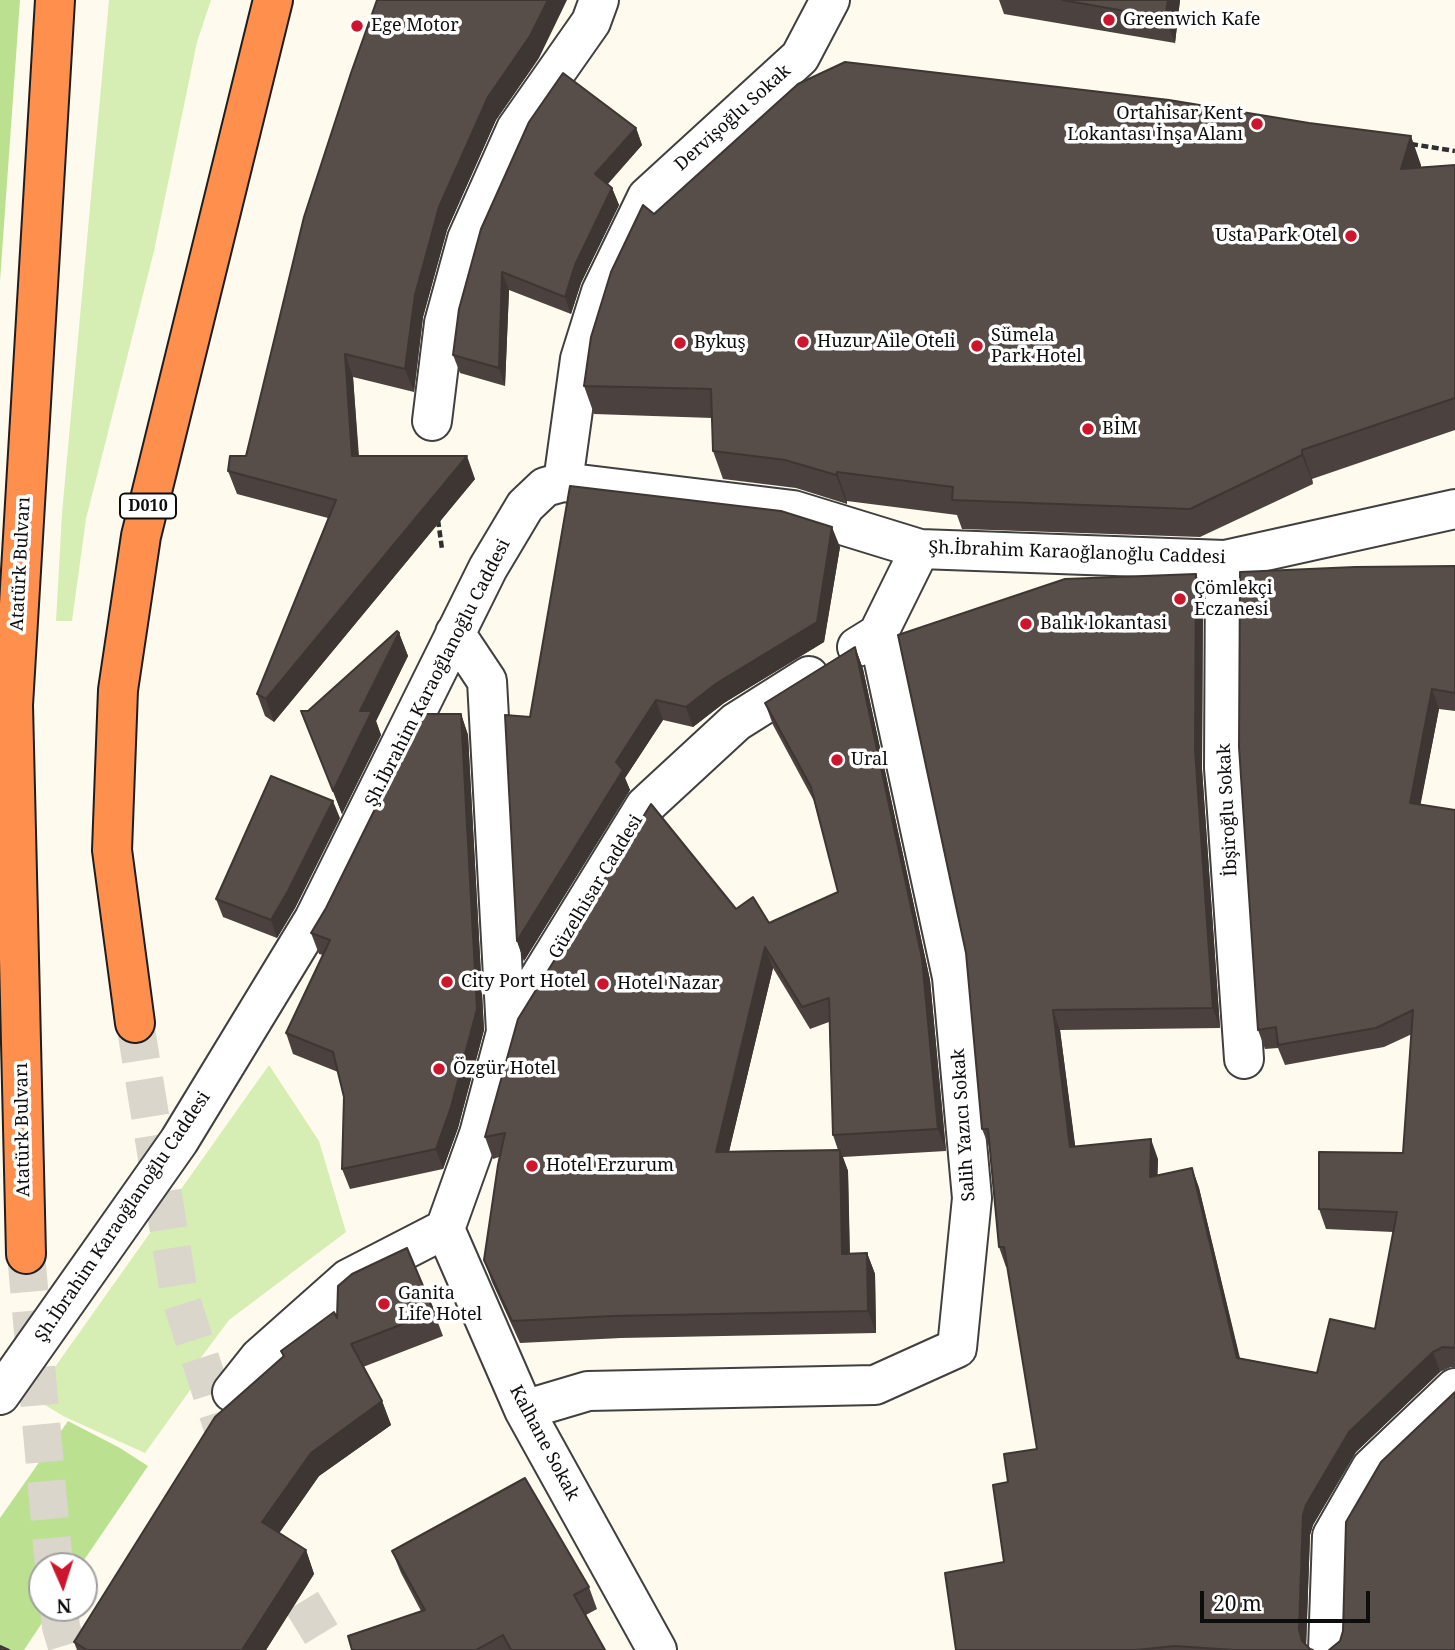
<!DOCTYPE html>
<html>
<head>
<meta charset="utf-8">
<style>
	body { margin:0 }
	#map { position:relative; width:1455px; height:1650px; overflow:hidden; background:#fffaee; font-family:"Noto Serif",serif }
	canvas { display:block }
	.north { position:absolute; left:28px; top:1552px; width:70px; height:70px; box-sizing:border-box; background:#fff; border:2px solid #9e9e9e; border-radius:50%; rotate:177deg; font-size:19px; font-weight:700; line-height:28px; text-align:center; color:#0d0d0d }
	.north::after { content:''; display:block; margin:auto; width:24px; height:32px; background:#cd162e; clip-path:polygon(50% 0,100% 100%,50% 72%,0 100%) }
	.scale { position:absolute; left:1200px; top:1591px; width:170px; height:32px; box-sizing:border-box; border:4px solid #0d0d0d; border-top:0; padding-left:9px; font-size:21px; line-height:24px; white-space:nowrap; color:#0d0d0d; -webkit-text-stroke:5px #fff; paint-order:stroke }
</style>
</head>
<body>
<div id="map">
<canvas width="1455" height="1650"></canvas>
<div class="north">N</div>
<div class="scale">20 m</div>
</div>
<script>
const g = document.querySelector('canvas').getContext('2d');
g.lineJoin = 'round';
function fillPath(path, color) { g.fillStyle = color; g.fill(path, 'evenodd'); }
function strokePath(path, color, width, dash) { g.strokeStyle = color; g.lineWidth = width; g.lineCap = dash ? 'butt' : 'round'; g.setLineDash(dash || []); g.stroke(path); }
function drawText(font, color, halo, rows, align = 'center') {
  g.font = font + ' "Noto Serif",serif'; g.lineWidth = 7; g.setLineDash([]); g.textBaseline = 'middle'; g.strokeStyle = halo; g.fillStyle = color; for (const [text, x, y, turn = 0] of rows) {
    g.save(); g.translate(x, y); g.rotate((+turn || 0) * Math.PI / 180); g.textAlign = isNaN(turn) ? turn : align; if (halo) g.strokeText(text, 0, 0); g.fillText(text, 0, 0); g.restore();
  }
}
fillPath(new Path2D(`
	M109,0H211L197,42L154,251L86,519L72,621H56L62,513Z
	M269,1065L319,1141L346,1232L229,1320L200,1359L201,1375L145,1453L65,1417L33,1398Z`), '#d6eeb3');
fillPath(new Path2D(`
	M0,0H20L0,281Z
	M68,1421L120,1448L148,1466L80,1566H42V1608H52L24,1650H0V1518Z`), '#bbe190');
strokePath(new Path2D(`
	M135,1023L179,1293L234,1463
	M26,1254L54,1566
	M272,1553L331,1650
	M59,1608L61,1627L68,1650`), '#dbd6cc', 38, [38, 19]);
const minor = new Path2D(`
	M432,421L444,323L467,239L516,129L591,22L599,0
	M563,482L580,359L601,292L647,197L800,57L830,0
	M1225,560L1224,768L1244,1059
	M455,633L487,681L506,1032
	M857,647L878,634L920,549
	M445,1229L524,1410L657,1650
	M232,1392L259,1358L348,1279L445,1229L479,1134L506,1032L645,806L736,722L809,676
	M0,1395L179,1141L314,919L488,568L525,506L545,487L563,482L793,510L920,549L1225,560L1455,509
	M524,1410L588,1391L875,1385L957,1348L972,1198L952,977L878,634
	M1328,1650L1332,1536L1371,1468L1455,1388`);
const highway = new Path2D(`
	M135,1023L112,850L118,690L141,536L273,0
	M26,1254L13,705L55,0`);
strokePath(minor, '#404040', 42);
strokePath(highway, '#1e1e1e', 42);
strokePath(new Path2D(`
	M1411,144L1455,151
	M438,520L442,549`), '#2f2f2f', 4.5, [7, 3.5]);
strokePath(minor, '#fff', 38);
strokePath(highway, '#ff8f4c', 38);
fillPath(new Path2D(`
	M999,0H1180L1175,43L1004,14Z
	M539,58L496,120L447,230L423,317L414,392L353,377L359,456L475,479L274,722L265,716L257,694L328,518L237,494L228,471L246,456Z
	M636,128L642,145L608,184L612,188L619,205L581,283L571,314L509,290L505,386L460,373L453,355L459,309Z
	M1421,165V167L1455,165V430L1312,479L1313,484L1200,537L962,529L957,515L847,501V504L796,488L723,479L713,451L712,418L594,414L584,386L654,214Z
	M840,547L824,642L724,703L693,727L663,720L625,778L630,790L524,961L517,941L530,717Z
	M1455,566V711L1439,709L1420,805L1455,810V1367H1451L1440,1372L1356,1452L1313,1525L1310,1535L1306,1645L1310,1649L1313,1650H956L1004,1562L1008,1482L1037,1449L1007,1267H1006L999,1247L990,1149L982,1129L1196,574L1203,594L1202,769L1220,1028L1060,1030L1075,1147L1158,1159L1157,1176L1192,1168L1199,1188L1240,1358L1317,1373L1375,1329L1393,1232L1326,1229L1319,1209L1403,1153L1412,1034L1384,1047L1285,1065L1278,1048L1265,1049L1258,1030Z
	M399,633L408,656L376,721L381,735L342,814L301,711H308Z
	M855,647L863,669L930,980L946,1151L843,1157L848,1171L850,1254L867,1253L875,1274L876,1333L621,1338L520,1343L492,1282L484,1260L499,1157L493,1159L485,1137L736,909L769,923L838,892L814,801L773,725L765,703ZM773,968L810,1029L829,1022L833,1135L838,1150L729,1151Z
	M461,714L468,735L484,1030L458,1128L443,1169L350,1189L342,1169L344,1097L338,1072L293,1054L286,1033L323,955L319,954L311,933Z
	M340,818L295,908L277,938L223,917L216,899Z
	M434,1312L443,1336L363,1367L382,1401L391,1425L319,1476L279,1533L306,1550L314,1574L266,1650H77L74,1642L283,1357L281,1351L337,1318Z
	M392,1551L589,1587L597,1609L586,1615L605,1650H352L421,1611L401,1573Z`), '#4b423f');
fillPath(new Path2D(`
	M548,0H567L539,58L496,120L447,230L423,317L414,392L405,369L415,295L439,207L488,97Z
	M1168,0H1180L1175,43L1165,18Z
	M636,128L642,145L601,191L595,174Z
	M1411,136L1421,165L1412,197L1401,169Z
	M612,188L619,205L581,283L571,314L565,297L575,265Z
	M502,272L509,290L505,386L499,368Z
	M345,354L353,377L360,479L352,456Z
	M1302,450L1312,479L1313,484L1302,455Z
	M467,456L475,479L274,722L266,699Z
	M837,472L847,501V504L836,475Z
	M832,527L840,547L824,642L724,703L693,727L686,707Z
	M1196,574L1203,594L1202,769L1220,1028L1213,1008L1195,750Z
	M399,633L408,656L376,721L381,735L342,814L333,791L360,711Z
	M855,647L863,669L930,980L946,1151L938,1129Z
	M1432,689L1439,709L1417,823L1410,803Z
	M656,700L663,720L625,778L630,790L524,961L517,941L616,762Z
	M461,714L468,735L484,1030L458,1128L443,1169L436,1149Z
	M333,801L340,818L295,908L277,938L271,920Z
	M765,947L773,968L724,1173L716,1152Z
	M1053,1010L1060,1030L1078,1167L1070,1147Z
	M1151,1139L1158,1159L1157,1197L1150,1177Z
	M840,1150L848,1171L850,1276L842,1254Z
	M1192,1168L1199,1188L1244,1377L1237,1358Z
	M867,1253L875,1274L876,1333L868,1311Z
	M1433,1352L1440,1372L1356,1452L1313,1525L1310,1535L1306,1650H1305L1299,1629L1303,1515L1306,1505L1349,1432Z
	M382,1401L391,1425L319,1476L271,1545L262,1522L311,1453Z
	M306,1550L314,1574L266,1650H242Z`), '#3d3633');
const building = new Path2D(`
	M377,0H548L530,36L488,97L439,207L415,295L405,369L345,354L352,456H467L266,699L257,694L336,500L228,471L230,456H246L304,217L351,73Z
	M1062,0H1168L1165,18Z
	M845,62L1169,100L1309,123L1411,136L1401,169L1455,165V398L1302,450V455L1190,509L952,500L953,487L837,472L836,475L785,460L713,451L711,389L584,386L591,337L611,272L643,205L654,214L798,84Z
	M563,73L636,128L595,174L612,188L575,265L565,297L502,272L499,368L453,355L459,309L481,229L529,122Z
	M570,486L781,511L832,527L817,622L717,683L686,707L656,700L616,762L623,770L517,941L505,715L530,717Z
	M1455,566V693L1432,689L1410,803L1455,810V1348L1443,1347L1433,1352L1349,1432L1306,1505L1303,1515L1299,1629L1302,1641L1310,1649L1313,1650H1234L1175,1646L1136,1650H956L945,1573L1004,1562L993,1485L1008,1482L1004,1454L1037,1449L1004,1247H999L988,1129H982L966,953L898,635L1065,579L1196,574L1195,750L1213,1008L1053,1010L1070,1147L1151,1139L1150,1177L1192,1168L1237,1358L1317,1373L1330,1319L1375,1329L1397,1212L1319,1209V1152L1403,1153L1413,1010L1376,1028L1278,1045L1276,1027L1258,1030L1239,747L1240,572L1355,567Z
	M397,631L399,633L360,711H372L333,791L301,711H308Z
	M855,647L922,958L938,1129L833,1135L829,998L802,1007L765,947L716,1152L840,1150L842,1254L867,1253L868,1311L613,1316L512,1321L484,1260L498,1165L505,1133L485,1137L518,1019L651,804L736,909L753,897L769,923L838,892L811,787L765,703Z
	M422,714H461L477,1009L451,1107L436,1149L342,1169L344,1097L333,1052L286,1033L330,940L311,933L326,908Z
	M271,776L333,801L288,891L271,920L216,899Z
	M407,1248L434,1312L351,1344L382,1401L311,1453L262,1522L306,1550L242,1650H87L74,1642L215,1417L284,1356L281,1351L334,1312L337,1318L338,1286L352,1274Z
	M1455,1392V1650H1329L1340,1641L1343,1631L1346,1522L1381,1462Z
	M525,1478L589,1587L574,1595L605,1650H511L503,1635L476,1650H352L348,1636L425,1610L392,1551Z
	M0,1646L9,1650H0Z`);
fillPath(building, '#574d49');
strokePath(building, '#3d3633', 2);
for (const [x, y, r, color] of [
	[1109,20,7,"#cd162e"],
	[357,26,7,"#cd162e"],
	[1257,124,7,"#cd162e"],
	[1351,236,7,"#cd162e"],
	[803,342,7,"#cd162e"],
	[680,343,7,"#cd162e"],
	[977,346,7,"#cd162e"],
	[1088,429,7,"#cd162e"],
	[1180,599,7,"#cd162e"],
	[1026,624,7,"#cd162e"],
	[837,760,7,"#cd162e"],
	[447,982,7,"#cd162e"],
	[603,984,7,"#cd162e"],
	[439,1069,7,"#cd162e"],
	[532,1166,7,"#cd162e"],
	[384,1304,7,"#cd162e"]
]) { const dot = new Path2D(); dot.arc(x, y, r, 0, 2 * Math.PI); g.fillStyle = color; g.fill(dot); strokePath(dot, '#fff', 2.5); }
for (const [x, y, w] of [
	[148,506,56]
]) { const box = new Path2D(); box.roundRect(x - w / 2, y - 12.5, w, 25, 5); g.fillStyle = '#fff'; g.fill(box); strokePath(box, '#0d0d0d', 2); }
drawText('bold 16px', '#0d0d0d', null, [
	["D010",148,506]
]);
drawText('18px', '#0d0d0d', '#fff', [
	["Greenwich Kafe",1123,20],
	["Ege Motor",371,26],
	["Ortahisar Kent",1243,114,"right"],
	["Lokantası İnşa Alanı",1243,135,"right"],
	["Usta Park Otel",1337,236,"right"],
	["Sümela",991,336],
	["Park Hotel",991,357],
	["Huzur Aile Oteli",817,342],
	["Bykuş",694,343],
	["BİM",1102,429],
	["Çömlekçi",1194,589],
	["Eczanesi",1194,610],
	["Balık lokantasi",1040,624],
	["Ural",851,760],
	["City Port Hotel",461,982],
	["Hotel Nazar",617,984],
	["Özgür Hotel",453,1069],
	["Hotel Erzurum",546,1166],
	["Ganita",398,1294],
	["Life Hotel",398,1315]
], 'left');
drawText('18px', '#0d0d0d', '#fff', [
	["Dervişoğlu Sokak",733,118,-42],
	["Şh.İbrahim Karaoğlanoğlu Caddesi",1077,553,2],
	["Atatürk Bulvarı",21,564,-87],
	["Şh.İbrahim Karaoğlanoğlu Caddesi",438,673,-63],
	["İbşiroğlu Sokak",1228,810,-93],
	["Güzelhisar Caddesi",596,887,-59],
	["Salih Yazıcı Sokak",964,1125,-94],
	["Atatürk Bulvarı",23,1130,-91],
	["Şh.İbrahim Karaoğlanoğlu Caddesi",123,1217,-56],
	["Kalhane Sokak",544,1443,62]
]);
</script>
</body>
</html>
